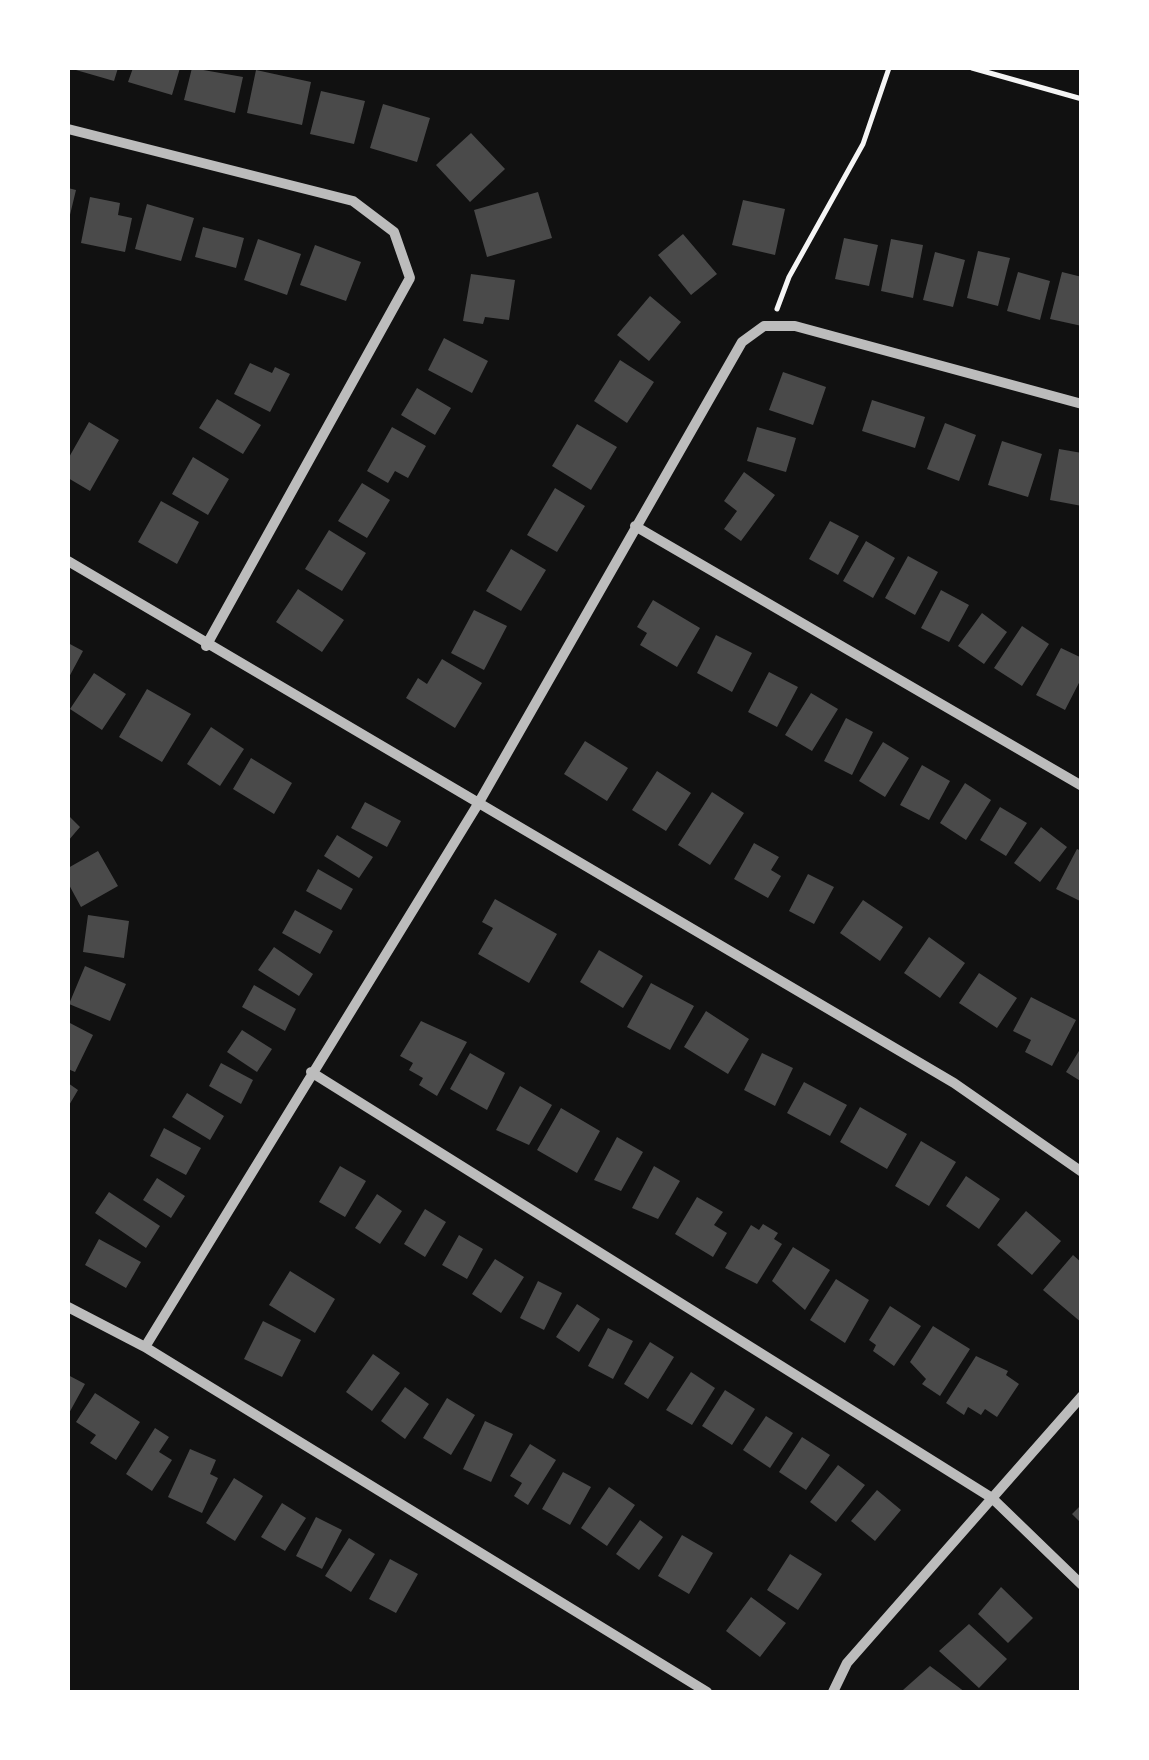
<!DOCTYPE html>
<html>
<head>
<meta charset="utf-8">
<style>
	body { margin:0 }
	#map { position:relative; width:1149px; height:1760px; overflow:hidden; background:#111; font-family:"Fira Sans",sans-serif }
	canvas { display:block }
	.frame { position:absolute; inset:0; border:70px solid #fff; pointer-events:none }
</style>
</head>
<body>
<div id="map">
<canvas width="1149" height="1760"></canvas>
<div class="frame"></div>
</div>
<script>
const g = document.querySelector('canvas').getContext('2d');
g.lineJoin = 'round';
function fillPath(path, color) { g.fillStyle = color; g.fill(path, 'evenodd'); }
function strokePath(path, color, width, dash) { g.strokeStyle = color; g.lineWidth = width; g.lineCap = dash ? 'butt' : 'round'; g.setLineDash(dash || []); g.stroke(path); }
fillPath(new Path2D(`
	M69,68H118L114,81Z
	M133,68H180L172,95L128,82Z
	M192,68L243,77L235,113L184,100Z
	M256,70L311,82L302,125L247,113Z
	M321,91L365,101L354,144L310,134Z
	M383,104L430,118L417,162L370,148Z
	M471,133L505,169L470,202L436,165Z
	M68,188L76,190L69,219H68Z
	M538,192L552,238L487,257L474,210Z
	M90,197L120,203L118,215L132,218L125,252L81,243Z
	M743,200L785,209L775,255L732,245Z
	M147,204L194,218L181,261L135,249Z
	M203,227L244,238L236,268L195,257Z
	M683,234L717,274L691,295L658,255Z
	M844,238L878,245L869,286L835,279Z
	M258,239L301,254L287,295L244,280Z
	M891,239L923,245L913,298L881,291Z
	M315,245L361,262L346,301L300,285Z
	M978,251L1010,258L998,306L967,298Z
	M935,252L965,260L953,307L923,300Z
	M1018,272L1050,281L1040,320L1007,311Z
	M1062,272L1082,277V326L1050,319Z
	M471,274L515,280L509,320L485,317L483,324L463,321Z
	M650,296L681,322L649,361L617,335Z
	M444,338L488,361L472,393L428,370Z
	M620,360L654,382L627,423L594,401Z
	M250,363L272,373L275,367L290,374L270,412L234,394Z
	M783,372L826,387L813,425L769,410Z
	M417,388L451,408L435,435L401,415Z
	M217,399L261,425L243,454L199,428Z
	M872,400L925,417L915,448L862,431Z
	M89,422L119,440L90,491L68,478V459Z
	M945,423L976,435L959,481L927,469Z
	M577,424L617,447L591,490L552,466Z
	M392,427L426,446L408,478L395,471L388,483L367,471Z
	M757,427L796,438L786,472L747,461Z
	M1002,441L1042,454L1028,497L988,485Z
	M1059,449L1082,453V506L1050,500Z
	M193,457L229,479L208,515L172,494Z
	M744,472L775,495L741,541L724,529L737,511L724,501Z
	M362,483L390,500L367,538L338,521Z
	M555,488L585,506L557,552L527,535Z
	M161,501L199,522L177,564L138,542Z
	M830,521L859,536L838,575L809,559Z
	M329,530L366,553L342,591L305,569Z
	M866,541L895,558L873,598L843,581Z
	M511,549L546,570L521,611L486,591Z
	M908,556L938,572L915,615L885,598Z
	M298,589L344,620L322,652L276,622Z
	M941,590L969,605L949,642L921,628Z
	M653,600L700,628L677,667L640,645L647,633L637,627Z
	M474,610L507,626L484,670L451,653Z
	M982,613L1007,632L984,664L958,646Z
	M1022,626L1049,644L1022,686L994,668Z
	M716,635L752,653L732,692L697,673Z
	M68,643L83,651L68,679Z
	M1061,648L1082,658V677L1065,710L1036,695Z
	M442,659L482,683L455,728L406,698L418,678L427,684Z
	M769,672L798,687L777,727L748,712Z
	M94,673L126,694L102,730L70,709Z
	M147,689L191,714L162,762L119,737Z
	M811,693L838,709L812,751L785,735Z
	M846,718L873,732L852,775L824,761Z
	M211,727L244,749L220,786L187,764Z
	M585,741L628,768L607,801L564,774Z
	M883,742L909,758L885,797L859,781Z
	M251,758L292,783L274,814L233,789Z
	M922,765L950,781L929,820L900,805Z
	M657,771L691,793L666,831L632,810Z
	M965,783L991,800L966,840L940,823Z
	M712,792L744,813L710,865L678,845Z
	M365,802L401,821L387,847L351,828Z
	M1000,807L1027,823L1006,856L980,840Z
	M68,815L80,827L68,841Z
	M1041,827L1067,847L1040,882L1014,863Z
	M337,835L373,857L359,878L324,856Z
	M754,843L779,857L771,870L781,876L768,898L734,879Z
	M1077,849L1082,851V902L1056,889Z
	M98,851L118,886L81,907L68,883V868Z
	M318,869L353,889L341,910L306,891Z
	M808,874L834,887L814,924L789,911Z
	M495,899L557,934L529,983L478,954L493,928L482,922Z
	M863,900L903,927L880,961L840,933Z
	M295,910L333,931L320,954L282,933Z
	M88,915L129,921L124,958L83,952Z
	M929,937L965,963L940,998L904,973Z
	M274,947L313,974L299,996L258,970Z
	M599,950L643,976L623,1008L580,982Z
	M85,966L126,984L110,1021L69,1004Z
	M979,973L1017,998L997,1028L959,1003Z
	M651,983L694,1006L670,1050L627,1027Z
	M254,985L296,1009L285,1031L242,1007Z
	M1031,997L1076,1020L1052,1066L1025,1052L1031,1040L1013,1031Z
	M706,1011L749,1039L728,1074L684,1047Z
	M421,1021L467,1042L437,1096L419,1085L423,1078L409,1070L413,1063L400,1056Z
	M68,1022L93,1035L75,1072L68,1069Z
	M242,1030L272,1049L257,1072L227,1052Z
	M1082,1046V1082L1066,1072Z
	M470,1053L505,1073L487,1110L450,1089Z
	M762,1053L793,1068L775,1106L744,1090Z
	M221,1063L253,1080L241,1104L209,1086Z
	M804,1082L847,1105L830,1136L787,1113Z
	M68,1083L78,1090L68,1107Z
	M520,1086L552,1105L529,1145L496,1130Z
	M187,1093L224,1116L210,1140L172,1117Z
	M860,1107L907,1134L887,1169L840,1142Z
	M561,1108L600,1131L577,1173L537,1150Z
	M164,1128L201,1148L186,1175L150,1156Z
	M617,1137L643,1152L621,1191L594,1180Z
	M921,1141L956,1162L929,1206L895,1186Z
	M340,1166L366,1181L345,1217L319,1202Z
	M654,1166L680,1181L658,1219L632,1208Z
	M966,1176L1000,1199L979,1229L946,1206Z
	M157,1178L185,1196L171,1218L143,1200Z
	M109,1192L160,1226L146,1248L95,1213Z
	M377,1194L402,1211L380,1244L355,1228Z
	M697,1197L723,1212L714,1225L727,1233L713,1257L675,1234Z
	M425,1209L446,1222L425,1257L404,1244Z
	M1026,1211L1061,1241L1032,1275L997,1245Z
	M763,1224L778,1233L774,1239L782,1244L757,1284L725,1268L751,1225L759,1230Z
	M459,1235L483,1249L467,1279L442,1265Z
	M99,1239L141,1262L126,1288L85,1265Z
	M793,1247L830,1270L805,1310L772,1281Z
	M1073,1255L1082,1263V1323L1043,1290Z
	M495,1259L524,1277L501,1313L472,1294Z
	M290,1271L335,1299L315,1333L269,1305Z
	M836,1279L869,1300L845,1343L810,1320Z
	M538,1281L562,1293L544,1330L520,1318Z
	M577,1304L600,1319L579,1352L556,1337Z
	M890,1306L921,1326L894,1366L873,1351L876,1345L869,1340Z
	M263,1321L301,1340L282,1377L244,1359Z
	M933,1326L970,1349L940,1396L922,1384L926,1379L910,1362Z
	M608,1328L633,1341L613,1379L588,1366Z
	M650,1342L674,1357L648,1399L624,1384Z
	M373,1354L400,1373L372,1411L346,1392Z
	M976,1356L1008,1371L1006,1375L1019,1384L997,1417L985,1409L981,1415L968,1407L964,1415L946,1403Z
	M691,1372L715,1388L692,1425L666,1410Z
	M68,1375L85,1384L68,1415Z
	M405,1387L429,1404L405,1439L381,1421Z
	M725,1390L755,1409L732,1445L702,1426Z
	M95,1393L140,1422L116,1460L90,1443L96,1435L76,1422Z
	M447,1398L475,1415L451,1455L423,1438Z
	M766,1416L793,1433L770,1468L743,1450Z
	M485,1421L513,1434L491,1482L463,1469Z
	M155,1428L169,1437L159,1452L172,1460L152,1491L126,1474Z
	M802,1437L830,1455L806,1490L779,1472Z
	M530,1444L556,1460L528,1505L514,1496L522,1483L510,1476Z
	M190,1449L216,1460L210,1474L218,1478L202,1513L168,1497Z
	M838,1465L865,1485L836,1522L810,1502Z
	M563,1472L591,1487L570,1525L542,1509Z
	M234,1478L263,1496L235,1541L206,1523Z
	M609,1487L635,1505L607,1546L581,1528Z
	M877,1490L901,1510L875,1541L851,1521Z
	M282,1503L306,1518L285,1551L261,1537Z
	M1082,1504V1524L1072,1514Z
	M316,1517L342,1530L322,1569L296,1556Z
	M640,1520L663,1537L639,1570L616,1554Z
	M682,1535L713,1553L689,1594L658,1576Z
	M349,1538L375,1554L351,1592L325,1576Z
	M790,1554L822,1574L798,1610L767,1590Z
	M390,1559L418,1574L396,1613L369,1599Z
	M1001,1587L1033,1618L1008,1643L978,1614Z
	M751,1597L786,1623L760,1657L726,1631Z
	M969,1624L1007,1659L979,1688L939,1651Z
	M930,1666L965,1692L903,1690Z`), '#4a4a4a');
strokePath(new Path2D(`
	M972,68L1082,99
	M777,309L789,277L863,144L889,68`), '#f5f5f5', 5);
strokePath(new Path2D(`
	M68,129L353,201L394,232L410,278L206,646
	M635,526L1082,786
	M68,561L954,1083L1082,1172
	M311,1072L992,1498L1082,1585
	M68,1307L145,1347L707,1692
	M145,1347L478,804L742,342L764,326H795L1082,404
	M833,1692L847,1663L1082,1396`), '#bcbcbc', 10);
</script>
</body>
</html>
